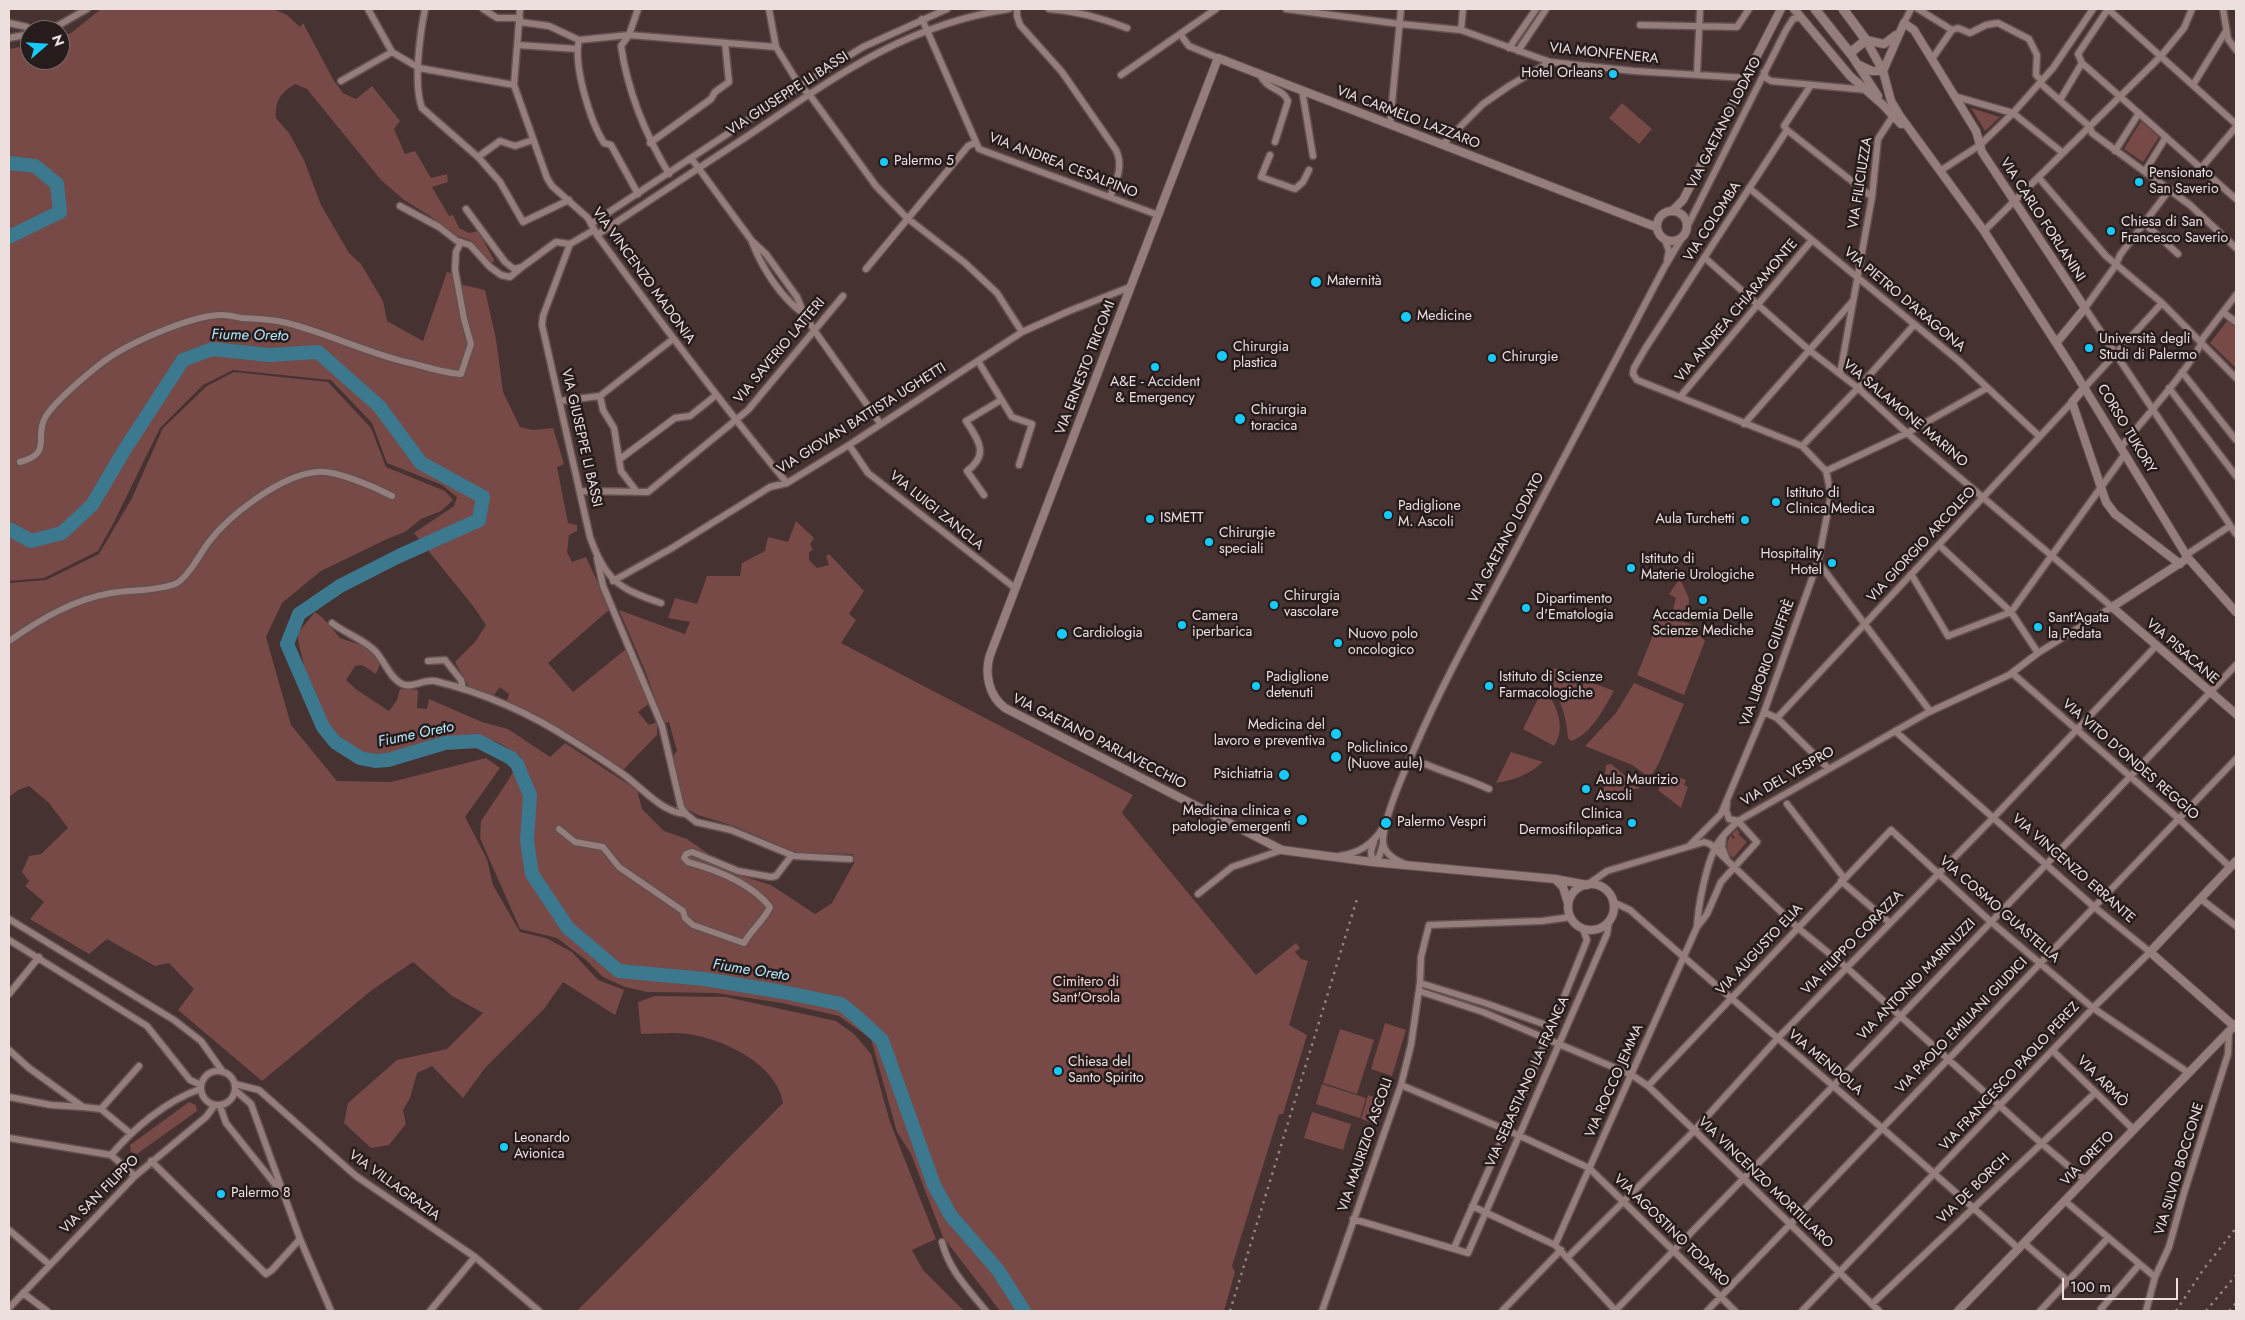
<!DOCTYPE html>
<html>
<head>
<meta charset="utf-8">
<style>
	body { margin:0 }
	#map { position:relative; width:2245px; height:1320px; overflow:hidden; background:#463231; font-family:Jost,sans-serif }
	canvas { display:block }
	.frame { position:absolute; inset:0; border:10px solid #ecdfde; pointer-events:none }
	.north { position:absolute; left:20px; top:20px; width:50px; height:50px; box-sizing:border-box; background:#261c1c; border:1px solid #756a6a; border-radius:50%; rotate:71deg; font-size:14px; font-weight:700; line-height:20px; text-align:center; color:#ecdfde }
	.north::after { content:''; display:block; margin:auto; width:18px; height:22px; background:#17cafb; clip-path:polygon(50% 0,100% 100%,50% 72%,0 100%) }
	.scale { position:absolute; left:2062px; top:1278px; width:116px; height:22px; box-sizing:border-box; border:2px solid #ecdfde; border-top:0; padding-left:6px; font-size:15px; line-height:18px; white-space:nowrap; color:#ecdfde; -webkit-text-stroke:4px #261c1c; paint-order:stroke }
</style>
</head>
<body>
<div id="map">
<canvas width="2245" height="1320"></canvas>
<div class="frame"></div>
<div class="north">N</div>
<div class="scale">100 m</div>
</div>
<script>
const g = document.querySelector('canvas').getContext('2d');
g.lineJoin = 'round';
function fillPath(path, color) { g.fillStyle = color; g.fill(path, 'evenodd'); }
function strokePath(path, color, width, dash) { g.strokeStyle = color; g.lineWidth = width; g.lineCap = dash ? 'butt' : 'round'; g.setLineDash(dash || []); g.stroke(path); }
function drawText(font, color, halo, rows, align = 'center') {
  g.font = font + ' Jost,sans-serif'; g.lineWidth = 5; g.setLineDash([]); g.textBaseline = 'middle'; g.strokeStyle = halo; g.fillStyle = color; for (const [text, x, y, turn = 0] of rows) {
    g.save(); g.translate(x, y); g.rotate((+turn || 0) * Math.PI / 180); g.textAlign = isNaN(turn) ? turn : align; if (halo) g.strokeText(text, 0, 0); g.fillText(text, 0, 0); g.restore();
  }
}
fillPath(new Path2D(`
	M101,9H273L287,15L300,27L303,23L334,81L343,93L356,99L372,86L400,121L394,129L405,154L415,151L431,178L447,174L448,182L432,187L449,216L453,215L459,228L469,233L478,231L494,260L492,264L470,240L452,234L430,216L404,200L381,180L307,89L295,84C280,93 275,101 276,118L289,133L304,160L321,205L349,253L361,264L383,301L387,321L423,341L447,272L453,274L463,285L485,290L496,339L503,392L520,427L533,430L553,428L564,464L557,467L568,523L577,525V531L569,535L567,552L572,562L586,557L610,609L548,663L573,692L626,649L650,703L638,712L649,725L657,722V735L623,770L553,725L507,701L509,694L500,687L493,696L469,687L455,662L475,642L486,625L473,606L414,533L454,506L457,497L442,485L387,463L372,423L331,380L233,370L203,385L160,428L114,522L98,551L44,578L9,581V49L30,45V60H60V36L71,33Z
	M1622,103L1652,129L1639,144L1609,118Z
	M1971,108L2000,117L1985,131Z
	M2141,121L2159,137L2143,162L2124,149Z
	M2228,320L2236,327V368L2210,343Z
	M234,372L328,382L371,428L386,467L445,491L453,500L441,511L421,519L405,532L387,539L321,571L282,603L266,637L291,725L337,781L391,782L486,758L500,768L465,817L487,859L493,885L520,932L546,938L572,952L598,980L624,990L615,1015L563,982L544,1009L485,1068L463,1098L432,1066L417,1073L410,1098L403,1110L406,1124L389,1145L371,1148L344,1123L348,1103L397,1060L447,1049L483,1013L452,996L413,962L372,990L262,1081L178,1010L194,989L169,963L155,966L107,939L89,954L30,919L44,902L25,886L29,881L22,872L29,856L41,854L68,828L49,803L29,786L18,790L9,797V583L46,580L99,554L132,498L163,428L207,386Z
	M796,521L814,538L810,544L813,550L809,552V560L817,568L829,565L826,556L829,554L864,591L849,614L856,620L841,643L1133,795L1122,813L1256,975L1296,943L1300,948L1295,952L1301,959L1308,961L1289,1025L1307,1035L1283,1114H1279L1232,1266L1235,1272L1224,1311H1000L943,1237L911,1154L897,1132L871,1039L839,1016L782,1003L716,993L647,992L625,987L603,977L586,960L557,938L520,929L480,838L481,821L509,779L521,757C513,752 503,744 494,741C468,735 441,741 415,748C406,751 395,756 386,756C325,756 306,681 297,634L315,612L323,618L340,638L370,648L380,664L376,674L362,665L355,666L346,680L357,690L389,711L397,700L400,689L418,690L417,708L427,709L429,699L482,722L508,729L550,757L565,743L637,790L642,809L664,831L687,839L739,875L771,885L815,914L832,903L854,863L853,854L798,853L734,826L698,815L685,808L672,757L677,751L669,722L664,723L646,673L619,610L685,634L690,622L668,618L675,598L697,604L707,576H740L742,563L765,551L768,537L788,542Z
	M1680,578L1689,599L1688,615L1673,609L1676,598L1669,594Z
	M1661,615L1691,624L1705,641L1684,695L1637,675Z
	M1554,668L1614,691C1604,708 1591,735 1571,741L1568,738C1566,715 1561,699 1547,680Z
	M1634,683L1684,704L1658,765L1650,778L1632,765L1585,746L1616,713Z
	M1544,687C1556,705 1567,726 1554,746L1523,729Z
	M1511,752L1543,762C1529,775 1514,780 1496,783Z
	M1611,764L1640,788L1603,796L1606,765Z
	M1667,772L1686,780L1684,785L1688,787L1681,808L1658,790Z
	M1737,829L1740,833L1739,835L1747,842L1733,858C1726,852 1725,843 1731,835L1733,839L1735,838L1732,834Z
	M655,996L726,997L836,1021L854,1034L871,1054L890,1122L936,1239L912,1250L923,1270L964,1311H577L783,1103C777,1064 723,1039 688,1034C673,1032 656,1034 641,1034L638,1002Z
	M1385,1023L1406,1030L1392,1076L1371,1069Z
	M1340,1029L1374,1040L1357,1094L1323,1083Z
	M1322,1084L1366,1098L1360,1118L1316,1104Z
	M1368,1095L1384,1100L1377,1124L1361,1119Z
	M189,1102L196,1105L197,1111L137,1154L131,1152L130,1145Z
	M1312,1112L1351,1124L1343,1150L1304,1138Z`), '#774947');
strokePath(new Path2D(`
	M9,163L35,166L57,184L60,212L9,237
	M9,529L31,541L62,533L92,505L125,449L183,360L212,349L269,355L318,352L379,406L421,463L483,497L479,520L399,556L340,586L299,614L287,644L323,727L335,742L360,758L375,761L388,760L445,743L478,741L511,758L517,764L530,795L527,841L532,874L568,928L619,971L704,979L783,992L841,1004L857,1017L882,1040L934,1185L951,1216L998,1270L1024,1311`), '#3c788e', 14);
const minor = new Path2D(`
	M368,9L392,52L419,68L514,85
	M425,9C420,34 413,84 422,108L478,157L500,182L523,222L569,200
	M483,9L497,18H520
	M520,9L514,85L547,178L552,186L588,218L597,235C658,319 720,402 787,483
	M638,9L629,35L621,46C628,93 645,134 669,174
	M769,9L776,47L800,86L809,94L876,186L907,218L965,263L997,293L1022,332
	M1017,9V16L1020,25L1062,72L1116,150C1124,167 1116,181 1110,197
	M1049,9C1076,11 1102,18 1127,28
	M1286,9L1400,24L1461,30L1550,62L1634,71L1746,78
	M1918,9L1952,30L1932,59
	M2108,9L2236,124
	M2223,9L2228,39L2236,50
	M922,19L979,149L1158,215
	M520,22L549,26L579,40L629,35L776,47
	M9,23L27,27L31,30
	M1904,23L1911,9
	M1640,25L1737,27L1749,9
	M46,30L59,25L87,9
	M1461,30L1463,9
	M1952,30L1958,28L1970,33L1986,25L1998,23L2029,39L2037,55L2036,75L2042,81
	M1180,34L1189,46L1218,58
	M9,38L30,34
	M579,40C573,65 590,121 604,143L611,145L638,194
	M518,45L577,49
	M1509,48L1536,9
	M1518,51L1546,9
	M2082,63L2236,199
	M1764,72L1766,78L1771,81L1867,90
	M1259,73C1268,92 1282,87 1288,101L1275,142
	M1697,74L1700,9
	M1121,75L1216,9
	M341,81L392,52
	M2040,83L2090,127L2092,133L2190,205L2236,248
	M1811,85L1784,126L1787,130L1645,349L1634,368L1633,374L1637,380L1802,446L1826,471
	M2193,85L2226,31
	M1302,90L1313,156
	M1957,97L2013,113L2063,153
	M2060,100L2082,63L2078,54L2108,9
	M1390,124L1401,9
	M1787,130L1872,197
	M650,143L711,99L715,92L729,82L725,43
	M1443,144L1483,104L1509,86L1550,62
	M2115,151L2139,113
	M1270,155L1261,177L1295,189L1303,182L1309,170
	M478,157L500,141L515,146L533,140
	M691,158L752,241L766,254L797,297L804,314L814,330L880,423
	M2202,167L2236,127
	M1940,171L1980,145L2013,113L2053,68L2093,9
	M2145,171L2166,137
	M2039,178L2106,256L2162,303L2236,378
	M1749,188L1959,361L2039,436
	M2170,189L2120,255L2116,265L2085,308L2236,534
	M400,206L439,227L457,241L470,245L490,267L501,275L510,277L522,267
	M466,209L505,262L514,269L522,267L556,242L570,244
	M2144,223L2178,254
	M591,224L800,86L863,47L947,9
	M1687,227L1786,30L1793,19L1801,17
	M594,230L570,244L543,316L542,325L590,537C605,580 619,589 661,603
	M1984,231L2161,56L2184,28L2192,9
	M597,235C647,202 698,169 749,135C835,77 904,25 1009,9
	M1665,240L1669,251L1667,260
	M752,242C762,268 781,298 804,314
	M866,269L968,146L976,142
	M2224,313L2236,322
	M978,361L1012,417L1032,424L1019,465
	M2182,372L2236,440
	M1840,374L1872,197L1878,139L1893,116
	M2085,387L2162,303
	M2169,388L2236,476
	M600,396L603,410L614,428L621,471L637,492
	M1680,397L1812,240
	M560,401L600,396L673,339
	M1744,424L1852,302
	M849,445L868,473L1015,588
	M1802,446L1858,388L1914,325
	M2121,447C2137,427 2199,358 2203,338L2236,295
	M620,459L675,418L690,416L715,396
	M20,462C54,453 33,437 46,416C57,399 96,366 113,355C137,340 195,314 223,315C229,315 236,317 242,318C257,319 272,319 287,323C327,333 365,352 406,362C424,366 443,373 461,374L471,344L464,319L455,270L456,252L461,242
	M1826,471L1907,433L1987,388
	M580,491L648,492L748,410L843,296
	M984,495L967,471C990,454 978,440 966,421L1001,400
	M1939,545L2011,612L2038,653
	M2186,555L2230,526
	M597,558L603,586L662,726L681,807L686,814L696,822L731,830L794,856L850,859
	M1818,562L1930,711
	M1911,574L1948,636L2011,612L2125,454
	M613,581L672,548L770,487L787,483L849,445L1022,332L1069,311L1130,287
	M332,623C346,634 366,640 376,652C385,662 390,678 402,684C412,689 423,679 435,681C485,693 530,713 573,741C589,751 605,761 620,772C641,786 660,812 686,814
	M9,641C41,619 72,600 111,593C130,590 157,591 175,584C187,579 200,554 208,543C229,515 281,475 317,472C336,470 375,487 392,496
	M428,661L445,660L461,680L463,689
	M2012,673L2179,819L2230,867
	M1764,712L1777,718L1828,768
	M1777,718L2072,402
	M1425,764C1446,773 1468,779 1489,789
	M1787,804L1844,878
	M559,829L575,842L603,847L619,867L683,911L685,918L693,925L744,943C751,930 765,919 770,907C751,883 717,870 688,862L684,858L686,854L692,852L738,871L771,877L776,876L792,855
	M1723,838L1722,847L1727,860
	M1374,842L1371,851L1372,862L1379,857L1383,844
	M1690,845L1721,814L1764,712L1818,562L1831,495L1826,471
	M1339,856C1359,853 1372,845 1383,828
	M1405,864C1395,860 1383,853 1383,841C1383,818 1406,767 1416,745C1444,680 1479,618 1512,556C1562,460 1613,364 1664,268L1683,236
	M1841,881L1890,923
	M1587,885L1607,871L1704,842L1710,844L1798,928L1847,968L2041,1143L2085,1180
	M1198,894L1232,867L1282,850
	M2201,899L2236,926
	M1613,902L1630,910C1759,1024 1891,1133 2019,1249
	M9,919L174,1020L201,1041L223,1072
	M1697,927C1698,905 1706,867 1715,848C1720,837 1730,829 1738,821L1927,713L2009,675L2038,653L2112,607L1907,433L1858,388L1809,350L1705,258
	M9,940L147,1026L190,1080L201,1085
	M1420,983L1485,1003L1552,1027
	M1419,991L1483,1012L1632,1075L1648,1086L1694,1130L1879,1311
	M9,994L39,957
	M9,1050L29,1068L83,1107L101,1109L130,1133
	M2053,1051L2134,1130
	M201 1088a17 17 0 1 1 34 0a17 17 0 1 1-34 0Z
	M235,1084L259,1090L356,1176L475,1257L539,1311
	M1401,1085L1518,1135L1589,1168L1735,1311
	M1648,1086L1891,830L1990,921L2093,1008L2189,1073
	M235,1090L251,1104L300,1239L331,1311
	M9,1097L51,1105L82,1107
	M220,1106L226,1123L278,1188
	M101,1109L139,1066
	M9,1138L111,1155
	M111,1155C134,1128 166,1101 200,1089
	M111,1155L135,1176
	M151,1161L266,1274L272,1270L300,1239
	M2065,1201L2155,1277
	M1472,1206L1555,1245L1616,1311
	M1353,1219L1468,1253L1607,934L1609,921
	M9,1230L50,1265
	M942,1242C949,1270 968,1289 986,1311
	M2024,1243L2068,1281
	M1555,1245L1697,927L1707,914L1721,882L1757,842L1738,821L1729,819L1726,810L1727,803
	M1454,1248L1552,1027L1587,940L1583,929
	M1568,1257L1692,1133L1777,1039L1994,817L2156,646
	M23,1293L47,1311
	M1872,1304L2095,1093
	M9,1308L135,1176L206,1117L214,1106
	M430,1311L475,1257
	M1322,1311L1401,1085L1411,1045L1420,983L1421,957L1429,925L1542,921L1571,917
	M1502,1311L1561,1250
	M1615,1311C1823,1097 2031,882 2236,665
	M1707,1311L2236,759
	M1802,1311L2093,1008L2150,952L2093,906L1895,731
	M2040,1311L2108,1238
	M2103,1311L2101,1309L2139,1265
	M2146,1311L2155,1277L2169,1247L2184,1193L2228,1054L2229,1031`);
const tertiary = new Path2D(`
	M1794,9L1850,76L1883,105L1901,124
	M1866,40L1883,71L1891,101L1900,116L1984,231L2071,366L2188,558L2236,612
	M1866,40L1884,44L1896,35
	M1850,53L1878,96
	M1859,65L1872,71H1883
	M1883,71L1904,23L1914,30L1976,131L1982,152L2085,308L2057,342
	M1657 226a15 15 0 1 1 30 0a15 15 0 1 1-30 0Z
	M1672,211L1683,200L1781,9
	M2085,387L2072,402L2106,502L2115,514L2180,564
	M2188,558L2112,607L2236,714
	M1555,879L1563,887L1568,903
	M1568 907a23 23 0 1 1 46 0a23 23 0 1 1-46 0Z
	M1587,885L1555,879L1372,862L1282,850L1005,708C989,696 984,674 990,655L1218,58L1656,227
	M2234,1026L2150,952L2236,861
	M1958,1311L2236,1024`);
const secondary = new Path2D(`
	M1815,9L1850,53L1866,40L1843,9`);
strokePath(minor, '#62514f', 9);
strokePath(tertiary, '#62514f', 10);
strokePath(secondary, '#62514f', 11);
strokePath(minor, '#947d7b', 6);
strokePath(tertiary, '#947d7b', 8);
strokePath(secondary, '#947d7b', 9);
strokePath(new Path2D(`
	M1230,1311L1357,899
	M2176,1311L2203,1270L2236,1228
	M2206,1311L2236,1275
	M2229,1311L2236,1303`), '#938382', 2.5, [2.5, 5]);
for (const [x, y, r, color] of [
	[1613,74,5,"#17cafb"],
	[884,162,5,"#17cafb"],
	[2139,182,5,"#17cafb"],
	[2111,231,5,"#17cafb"],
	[1316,282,6,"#17cafb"],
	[1406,317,6,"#17cafb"],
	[2089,348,5,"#17cafb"],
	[1222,356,6,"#17cafb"],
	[1492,358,5,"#17cafb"],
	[1155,367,5,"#17cafb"],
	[1240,419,6,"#17cafb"],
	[1776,502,5,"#17cafb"],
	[1388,515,5,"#17cafb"],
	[1150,519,5,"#17cafb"],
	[1745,520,5,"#17cafb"],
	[1209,542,5,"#17cafb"],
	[1832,563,5,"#17cafb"],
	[1631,568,5,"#17cafb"],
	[1703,600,5,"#17cafb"],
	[1274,605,5,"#17cafb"],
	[1526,608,5,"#17cafb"],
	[1182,625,5,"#17cafb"],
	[2038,627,5,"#17cafb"],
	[1062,634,6,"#17cafb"],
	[1338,643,5,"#17cafb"],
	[1256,686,5,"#17cafb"],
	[1489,686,5,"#17cafb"],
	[1336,734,6,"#17cafb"],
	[1336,757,6,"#17cafb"],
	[1284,775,6,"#17cafb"],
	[1586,789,5,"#17cafb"],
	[1302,820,6,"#17cafb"],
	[1386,823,6,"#17cafb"],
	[1632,823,5,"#17cafb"],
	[1058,1071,5,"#17cafb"],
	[504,1147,5,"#17cafb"],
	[221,1194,5,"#17cafb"]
]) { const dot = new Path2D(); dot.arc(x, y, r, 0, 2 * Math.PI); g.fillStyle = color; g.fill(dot); strokePath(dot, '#261c1c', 2); }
drawText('14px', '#ecdfde', '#261c1c', [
	["VIA MONFENERA",1604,54,6],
	["VIA GIUSEPPE LI BASSI",788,94,-33],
	["VIA CARMELO LAZZARO",1408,118,21],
	["VIA GAETANO LODATO",1725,123,-63],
	["VIA ANDREA CESALPINO",1063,166,21],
	["VIA FILICIUZZA",1861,183,-81],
	["VIA CARLO FORLANINI",2042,220,57],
	["VIA COLOMBA",1713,222,-57],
	["VIA VINCENZO MADONIA",643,276,54],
	["VIA PIETRO D'ARAGONA",1904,300,40],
	["VIA ANDREA CHIARAMONTE",1737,311,-50],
	["VIA SAVERIO LATTERI",780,351,-50],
	["VIA ERNESTO TRICOMI",1086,368,-69],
	["VIA SALAMONE MARINO",1905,414,40],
	["VIA GIOVAN BATTISTA UGHETTI",862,419,-32],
	["CORSO TUKORY",2126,429,59],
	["VIA GIUSEPPE LI BASSI",581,438,77],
	["VIA LUIGI ZANCLA",936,511,39],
	["VIA GAETANO LODATO",1507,538,-62],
	["VIA GIORGIO ARCOLEO",1922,545,-47],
	["VIA PISACANE",2182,652,41],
	["VIA LIBORIO GIUFFRÈ",1768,663,-70],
	["VIA GAETANO PARLAVECCHIO",1099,742,27],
	["VIA VITO D'ONDES REGGIO",2130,760,41],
	["VIA DEL VESPRO",1788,777,-30],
	["VIA VINCENZO ERRANTE",2073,869,41],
	["VIA COSMO GUASTELLA",1999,910,41],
	["VIA FILIPPO CORAZZA",1853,943,-46],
	["VIA AUGUSTO ELIA",1760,950,-47],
	["VIA ANTONIO MARINUZZI",1917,980,-46],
	["VIA PAOLO EMILIANI GIUDICI",1962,1026,-46],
	["VIA MENDOLA",1825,1063,40],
	["VIA FRANCESCO PAOLO PEREZ",2010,1077,-47],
	["VIA ROCCO JEMMA",1615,1081,-66],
	["VIA SEBASTIANO LA FRANCA",1528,1082,-66],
	["VIA ARMÒ",2102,1082,45],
	["VIA MAURIZIO ASCOLI",1366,1145,-71],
	["VIA ORETO",2088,1159,-46],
	["VIA SILVIO BOCCONE",2180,1169,-73],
	["VIA VINCENZO MORTILLARO",1765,1183,44],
	["VIA VILLAGRAZIA",394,1186,36],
	["VIA DE BORCH",1974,1189,-44],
	["VIA SAN FILIPPO",100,1195,-45],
	["VIA AGOSTINO TODARO",1671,1231,44]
]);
drawText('14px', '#ecdfde', '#261c1c', [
	["Hotel Orleans",1603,74,"right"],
	["Palermo 5",894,162],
	["Pensionato",2149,174],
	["San Saverio",2149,190],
	["Chiesa di San",2121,223],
	["Francesco Saverio",2121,239],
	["Maternità",1327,282],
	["Medicine",1417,317],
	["Università degli",2099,340],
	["Studi di Palermo",2099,356],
	["Chirurgia",1233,348],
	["plastica",1233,364],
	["Chirurgie",1502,358],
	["A&E - Accident",1155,383,"center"],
	["& Emergency",1155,399,"center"],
	["Chirurgia",1251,411],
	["toracica",1251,427],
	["Istituto di",1786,494],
	["Clinica Medica",1786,510],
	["Padiglione",1398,507],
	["M. Ascoli",1398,523],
	["ISMETT",1160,519],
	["Aula Turchetti",1735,520,"right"],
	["Chirurgie",1219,534],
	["speciali",1219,550],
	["Hospitality",1822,555,"right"],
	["Hotel",1822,571,"right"],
	["Istituto di",1641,560],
	["Materie Urologiche",1641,576],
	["Chirurgia",1284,597],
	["vascolare",1284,613],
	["Dipartimento",1536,600],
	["d'Ematologia",1536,616],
	["Accademia Delle",1703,616,"center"],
	["Scienze Mediche",1703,632,"center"],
	["Camera",1192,617],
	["iperbarica",1192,633],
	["Sant'Agata",2048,619],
	["la Pedata",2048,635],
	["Cardiologia",1073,634],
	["Nuovo polo",1348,635],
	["oncologico",1348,651],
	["Padiglione",1266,678],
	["detenuti",1266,694],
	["Istituto di Scienze",1499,678],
	["Farmacologiche",1499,694],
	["Medicina del",1325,726,"right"],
	["lavoro e preventiva",1325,742,"right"],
	["Policlinico",1347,749],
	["(Nuove aule)",1347,765],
	["Psichiatria",1273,775,"right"],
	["Aula Maurizio",1596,781],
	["Ascoli",1596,797],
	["Medicina clinica e",1291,812,"right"],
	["patologie emergenti",1291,828,"right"],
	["Clinica",1622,815,"right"],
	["Dermosifilopatica",1622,831,"right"],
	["Palermo Vespri",1397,823],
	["Chiesa del",1068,1063],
	["Santo Spirito",1068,1079],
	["Leonardo",514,1139],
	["Avionica",514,1155],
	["Palermo 8",231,1194]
], 'left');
drawText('14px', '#f4d1ce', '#261c1c', [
	["Cimitero di",1086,983],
	["Sant'Orsola",1086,999]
]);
drawText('italic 15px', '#b2e6fa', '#261c1c', [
	["Fiume Oreto",250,336,1],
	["Fiume Oreto",416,735,-12],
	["Fiume Oreto",751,971,9]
]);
</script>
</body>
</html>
